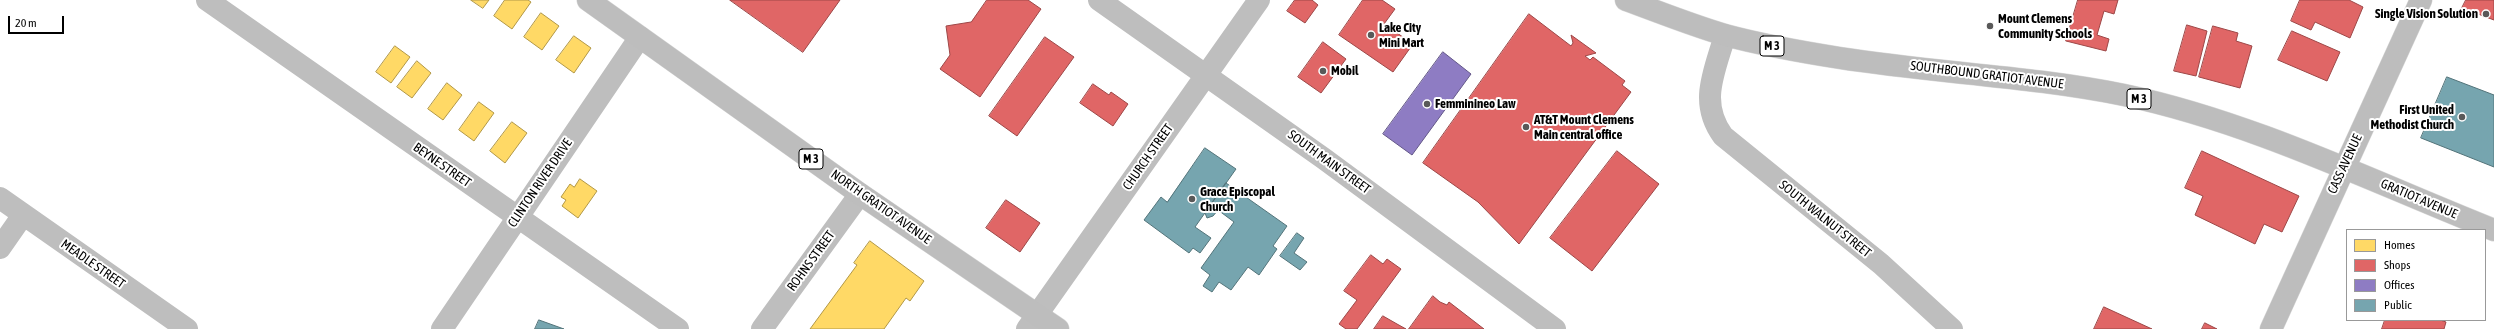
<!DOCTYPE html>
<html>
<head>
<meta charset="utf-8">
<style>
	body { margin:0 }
	#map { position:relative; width:2494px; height:329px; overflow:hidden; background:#fff; font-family:"Asap Condensed",sans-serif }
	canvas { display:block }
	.legend { position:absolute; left:2346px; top:229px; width:140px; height:92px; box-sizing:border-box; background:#fff; border:1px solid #999; margin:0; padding:5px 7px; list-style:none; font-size:12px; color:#000 }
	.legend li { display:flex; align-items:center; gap:8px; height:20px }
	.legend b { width:20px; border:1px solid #999 }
	.scale { position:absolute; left:8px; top:16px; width:56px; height:18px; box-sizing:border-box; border:2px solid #000; border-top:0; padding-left:5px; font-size:12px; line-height:14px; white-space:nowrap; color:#000; -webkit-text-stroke:3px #fff; paint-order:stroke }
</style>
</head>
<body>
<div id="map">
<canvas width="2494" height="329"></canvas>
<ul class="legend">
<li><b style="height:11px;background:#ffd966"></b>Homes</li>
<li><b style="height:11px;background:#e06666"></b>Shops</li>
<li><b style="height:11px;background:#8e7cc3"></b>Offices</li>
<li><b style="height:11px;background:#76a5af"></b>Public</li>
</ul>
<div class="scale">20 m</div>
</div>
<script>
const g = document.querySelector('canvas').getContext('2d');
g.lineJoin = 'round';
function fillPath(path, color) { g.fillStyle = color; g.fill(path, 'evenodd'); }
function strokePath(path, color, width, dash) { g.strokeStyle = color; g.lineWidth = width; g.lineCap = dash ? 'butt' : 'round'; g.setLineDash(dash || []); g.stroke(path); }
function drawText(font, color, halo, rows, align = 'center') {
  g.font = font + ' "Asap Condensed",sans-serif'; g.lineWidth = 4; g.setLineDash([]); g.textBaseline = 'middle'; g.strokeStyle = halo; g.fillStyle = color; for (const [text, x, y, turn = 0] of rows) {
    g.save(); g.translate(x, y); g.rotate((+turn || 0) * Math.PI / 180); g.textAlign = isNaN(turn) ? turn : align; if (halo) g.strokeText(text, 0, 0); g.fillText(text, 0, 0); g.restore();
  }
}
const homes = new Path2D(`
	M471,0H489L483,8Z
	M505,0H528L531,2L512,29L494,16Z
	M541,13L559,26L542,50L524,37Z
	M574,36L591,48L574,73L556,60Z
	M395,46L410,57L391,83L376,72Z
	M417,61L431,73L412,98L397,87Z
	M447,83L462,95L443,120L428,109Z
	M479,102L494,113L474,141L459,130Z
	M512,122L527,133L505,163L490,151Z
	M580,179L597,191L578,218L562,206L566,200L561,197L570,184L574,187Z
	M870,241L924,281L910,301L906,298L884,329H810L857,265L854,263Z`);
fillPath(homes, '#ffd966');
strokePath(homes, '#b29847', 1);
const shops = new Path2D(`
	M730,0H840L803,52Z
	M987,0H1028L1041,9L980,97L940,69L950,55L946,26L971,22Z
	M1295,0H1312L1318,5L1305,23L1287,11Z
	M1363,0H1382L1395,9L1384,24L1413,44L1393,72L1339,35Z
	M2078,0H2118L2114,14L2104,11L2097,35L2109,39L2106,51L2066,41Z
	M2300,0H2349L2363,7L2350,38L2315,22L2311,30L2291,21Z
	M2466,0H2494V20L2462,8Z
	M1529,14L1571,46L1573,43L1571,35L1596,53L1585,56L1590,60L1593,57L1625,81L1622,85L1631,92L1519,244L1478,202L1423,163Z
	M2187,25L2207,31L2196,76L2174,71Z
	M2213,26L2238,33L2236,41L2252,46L2240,88L2199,77Z
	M2292,31L2340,52L2327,81L2278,60Z
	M1045,37L1074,57L1017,136L989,116Z
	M1323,42L1346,59L1321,93L1298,77Z
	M1093,84L1109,95L1111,92L1128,104L1113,126L1080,103Z
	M1617,151L1659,184L1592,271L1550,238Z
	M2202,151L2299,196L2282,232L2264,224L2255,244L2195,215L2203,196L2185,188Z
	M1006,200L1040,223L1020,252L986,228Z
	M1371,255L1383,264L1387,259L1401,269L1357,329H1346L1339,324L1357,300L1344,291Z
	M1433,296L1440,302L1447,305L1449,302L1484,329H1409Z
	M2104,307L2152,329H2094Z
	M1383,316L1397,324L1406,329H1374Z
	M2385,320H2440L2446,322L2444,329H2382Z
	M2205,323L2217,329H2202Z`);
fillPath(shops, '#e06666');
strokePath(shops, '#9d4747', 1);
const offices = new Path2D(`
	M1443,52L1471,74L1412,155L1383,134Z`);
fillPath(offices, '#8e7cc3');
strokePath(offices, '#635788', 1);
const public = new Path2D(`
	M2447,77L2494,95V167L2421,138Z
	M1205,148L1236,169L1195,227L1211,238L1200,253L1193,248L1189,253L1144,220L1161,197L1167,202Z
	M1226,183L1287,226L1273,246L1277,249L1259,275L1248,267L1231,290L1219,282L1212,292L1203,286L1210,275L1201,268L1234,222L1218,210L1213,216L1207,218L1205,213Z
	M1297,233L1304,238L1294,253L1307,262L1300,270L1280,256Z
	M539,320L564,329H535Z`);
fillPath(public, '#76a5af');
strokePath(public, '#53747a', 1);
const major = new Path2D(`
	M588,0L860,194L1058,329
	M1626,0C1659,12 1691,25 1725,35C1762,45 1802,52 1840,58C1935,73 2030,76 2124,95C2252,122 2373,182 2494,230
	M2271,329L2421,0`);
strokePath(major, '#dbdbdb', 23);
strokePath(new Path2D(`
	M207,0L678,329
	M1099,0L1323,158L1555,329
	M1725,35C1715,71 1698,102 1723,136L1881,264L1952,329
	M0,198L187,329
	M0,248L23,215
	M442,329L640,37
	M762,329L860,194
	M1027,329L1259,0`), '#bebebe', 22);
strokePath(major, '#bdbdbd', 22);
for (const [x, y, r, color] of [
	[2486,14,4,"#595959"],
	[1990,26,4,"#595959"],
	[1371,35,4,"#595959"],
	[1323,71,4,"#595959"],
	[1427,104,4,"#595959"],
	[2462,117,4,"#595959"],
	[1526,127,4,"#595959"],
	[1192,199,4,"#595959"]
]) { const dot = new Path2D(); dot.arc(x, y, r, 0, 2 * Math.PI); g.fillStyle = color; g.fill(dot); strokePath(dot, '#fff', 1.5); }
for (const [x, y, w] of [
	[1772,46,24],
	[2139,99,24],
	[811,159,24]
]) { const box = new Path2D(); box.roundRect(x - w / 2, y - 10, w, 20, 3); g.fillStyle = '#fff'; g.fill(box); strokePath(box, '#000', 1); }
drawText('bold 12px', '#000', null, [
	["M 3",1772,46],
	["M 3",2139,99],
	["M 3",811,159]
]);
drawText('bold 13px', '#000', '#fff', [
	["Single Vision Solution",2478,14,"right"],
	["Mount Clemens",1998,19],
	["Community Schools",1998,34],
	["Lake City",1379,28],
	["Mini Mart",1379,43],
	["Mobil",1331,71],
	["Femminineo Law",1435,104],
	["First United",2454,110,"right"],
	["Methodist Church",2454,125,"right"],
	["AT&T Mount Clemens",1534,120],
	["Main central office",1534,135],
	["Grace Episcopal",1200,192],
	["Church",1200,207]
], 'left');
drawText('13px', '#000', '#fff', [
	["SOUTHBOUND GRATIOT AVENUE",1987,75,7],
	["CHURCH STREET",1148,157,-55],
	["SOUTH MAIN STREET",1329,162,36],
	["CASS AVENUE",2345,164,-65],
	["BEYNE STREET",442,165,35],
	["CLINTON RIVER DRIVE",540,183,-56],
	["GRATIOT AVENUE",2419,199,23],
	["NORTH GRATIOT AVENUE",881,207,35],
	["SOUTH WALNUT STREET",1825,219,39],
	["ROHNS STREET",811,261,-54],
	["MEADLE STREET",93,264,35]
]);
</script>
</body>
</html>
